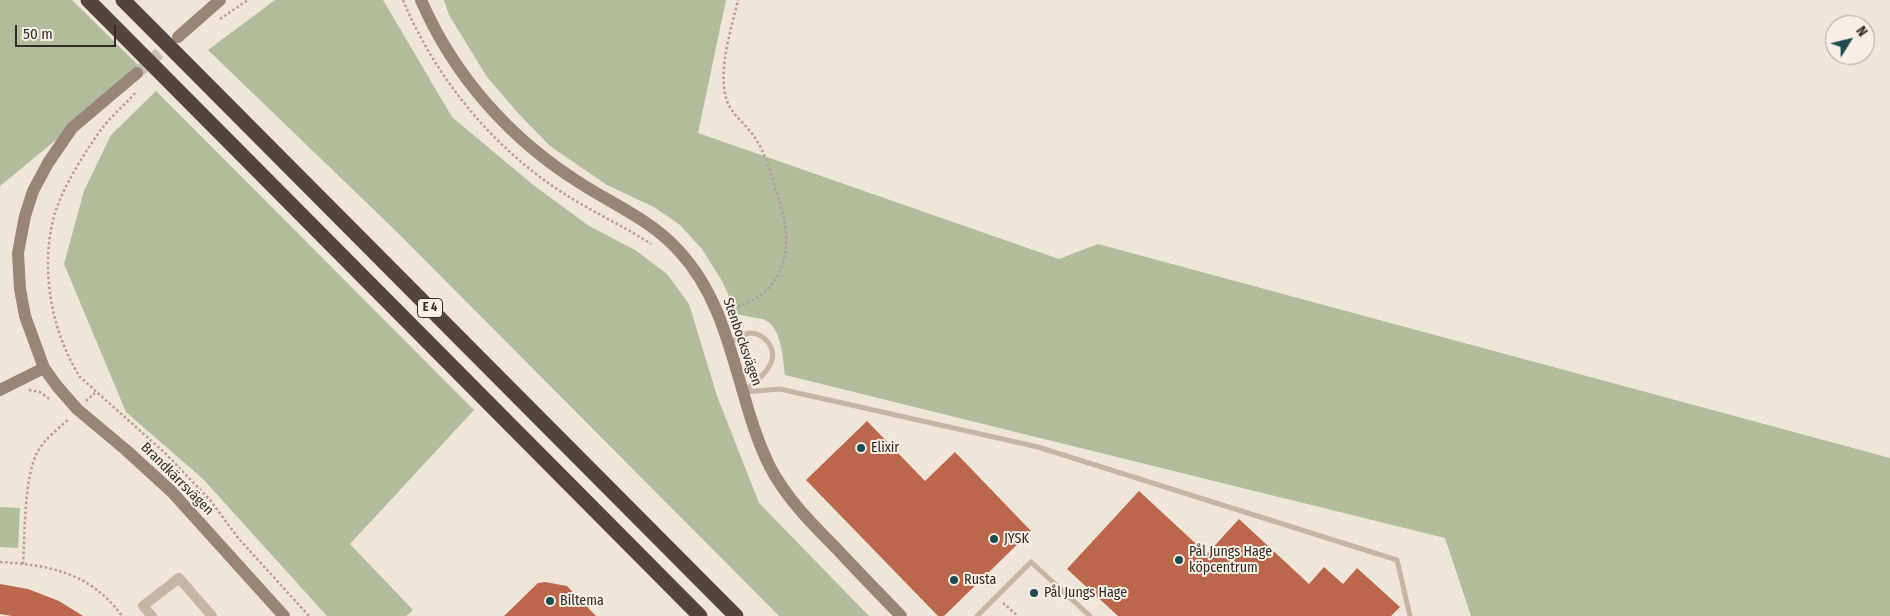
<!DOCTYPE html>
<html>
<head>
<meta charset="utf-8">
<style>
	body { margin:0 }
	#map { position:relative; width:1890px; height:616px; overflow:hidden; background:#efe5d9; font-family:"Fira Sans Condensed",sans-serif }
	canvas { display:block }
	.north { position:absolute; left:1825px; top:15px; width:50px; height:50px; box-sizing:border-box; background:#f7efe5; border:1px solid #a8a099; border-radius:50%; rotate:54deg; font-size:14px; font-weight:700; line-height:20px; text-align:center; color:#322a26 }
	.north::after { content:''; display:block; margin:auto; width:18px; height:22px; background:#204c50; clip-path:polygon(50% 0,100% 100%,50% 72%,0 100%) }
	.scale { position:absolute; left:15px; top:25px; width:101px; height:22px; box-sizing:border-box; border:2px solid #322a26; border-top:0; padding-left:6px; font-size:15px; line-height:18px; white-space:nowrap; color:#322a26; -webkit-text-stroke:4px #f7efe5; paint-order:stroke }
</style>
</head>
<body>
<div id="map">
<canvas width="1890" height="616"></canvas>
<div class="north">N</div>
<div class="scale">50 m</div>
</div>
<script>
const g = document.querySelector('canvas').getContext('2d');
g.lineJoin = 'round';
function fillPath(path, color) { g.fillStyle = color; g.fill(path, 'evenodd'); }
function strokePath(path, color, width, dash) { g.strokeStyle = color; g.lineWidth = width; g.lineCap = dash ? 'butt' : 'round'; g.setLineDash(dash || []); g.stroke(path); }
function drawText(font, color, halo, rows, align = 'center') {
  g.font = font + ' "Fira Sans Condensed",sans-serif'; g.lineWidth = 4; g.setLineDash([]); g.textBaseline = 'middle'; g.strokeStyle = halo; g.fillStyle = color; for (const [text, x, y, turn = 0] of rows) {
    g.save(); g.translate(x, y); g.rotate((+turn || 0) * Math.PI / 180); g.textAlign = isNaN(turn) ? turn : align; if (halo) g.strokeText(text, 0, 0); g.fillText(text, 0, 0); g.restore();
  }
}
fillPath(new Path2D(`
	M0,0H72L142,69L0,186Z
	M275,0H383L452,117L532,184L589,226L635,250L667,274L689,304L717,396L759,503L869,616H779L397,232L208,50Z
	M444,0H726L698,133L1059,259L1098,244L1890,458V616H1471L1445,538L785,375C783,360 782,328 765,320C760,318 743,316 737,314L722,281L702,249L680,225L654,207L607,185L550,146L518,113L487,77L449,15Z
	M156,91L474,410L350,544L413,610L406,616H327L203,479L126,412L64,264L84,191L111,135Z
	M0,507L20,508L18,548L0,547Z`), '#b0bc9b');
fillPath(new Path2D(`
	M867,421L925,481L955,452L1031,531L944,616H938L806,480Z
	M1139,491L1207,554L1239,519L1309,584L1324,567L1343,584L1357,568L1400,607L1391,616H1118L1067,569Z
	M545,582L567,586L596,616H504L538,583Z
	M0,584L28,589L59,601L83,616H12L0,614Z`), '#bb674b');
strokePath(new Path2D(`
	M137,73L174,40`), '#c9c0b5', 12, [12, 6]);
strokePath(new Path2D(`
	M403,0C436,80 497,153 571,198C597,214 625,227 651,244
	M220,19L248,0
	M135,93C125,105 112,115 103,127C86,150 62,188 54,216C40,269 51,331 80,377L165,453L210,500L239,539L309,616
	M729,311C738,307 748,303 757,298C796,270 789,227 775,187C770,171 765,152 755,138C747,125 732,115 727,101C717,73 731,29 738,0
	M29,390L40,392L51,400
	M86,401L95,393
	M0,562C50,565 91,573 122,616
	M23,564C25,533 24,478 37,453C44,439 58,429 69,419
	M1003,603L1018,616`), '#b19f91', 2.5, [2.5, 2.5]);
strokePath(new Path2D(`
	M730,344C736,339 742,334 750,333C765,333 777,349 771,363C766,375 753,383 744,392
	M744,392L780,389L1038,447L1397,560L1410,616
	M977,616L1031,562L1090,616`), '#c5b5a6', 5);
strokePath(new Path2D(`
	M152,616L143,606L179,578L212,616`), '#c5b5a6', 10);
strokePath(new Path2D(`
	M421,0C454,76 510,139 580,183C614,205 651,220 679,251C734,310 735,395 769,465C786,498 811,523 837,549C858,572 880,594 901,616
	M178,37L220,0
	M137,73L72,128L48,163L33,191L25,216L18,253L20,289L25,316L44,368L57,386L77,409L126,450L172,492L284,616
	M0,390L44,368`), '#998478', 12);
strokePath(new Path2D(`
	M88,0L700,616
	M123,0L736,616`), '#53453e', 15);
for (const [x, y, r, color] of [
	[861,448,5,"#204c50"],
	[994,539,5,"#204c50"],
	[1179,560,5,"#204c50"],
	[954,580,5,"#204c50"],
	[1034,593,5,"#204c50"],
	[550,601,5,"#204c50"]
]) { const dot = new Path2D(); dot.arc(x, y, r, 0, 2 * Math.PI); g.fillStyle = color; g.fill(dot); strokePath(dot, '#f7efe5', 2); }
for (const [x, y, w] of [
	[430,308,25]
]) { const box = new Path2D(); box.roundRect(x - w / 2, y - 9.5, w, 19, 4); g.fillStyle = '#f7efe5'; g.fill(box); strokePath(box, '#322a26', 1); }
drawText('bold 12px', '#322a26', null, [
	["E 4",430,308]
]);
drawText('14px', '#322a26', '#f7efe5', [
	["Stenbocksvägen",742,342,71],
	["Brandkärrsvägen",177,479,45]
]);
drawText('14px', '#322a26', '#f7efe5', [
	["Elixir",871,448],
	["JYSK",1004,539],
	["Pål Jungs Hage",1189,552],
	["köpcentrum",1189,568],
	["Rusta",964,580],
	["Pål Jungs Hage",1044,593],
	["Biltema",560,601]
], 'left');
</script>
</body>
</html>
